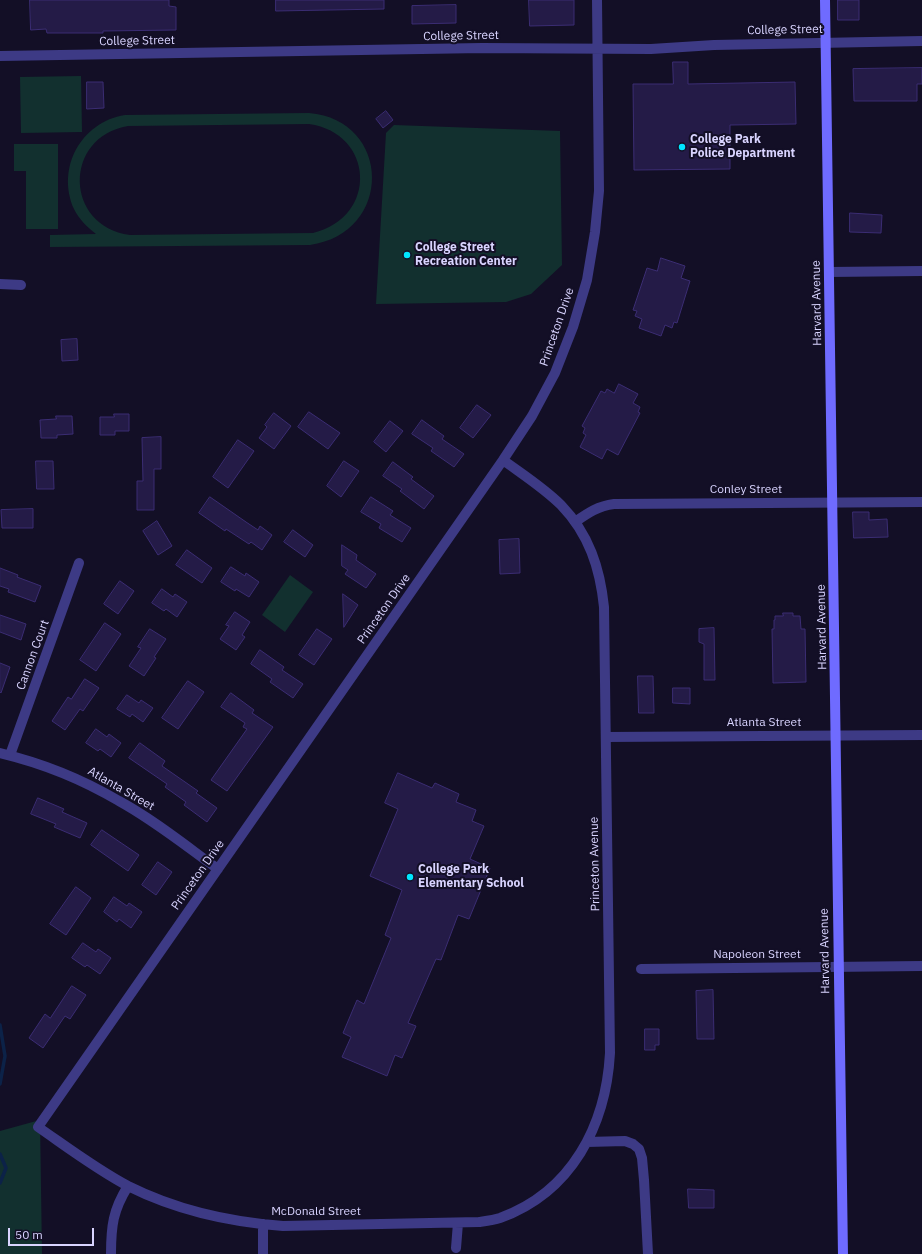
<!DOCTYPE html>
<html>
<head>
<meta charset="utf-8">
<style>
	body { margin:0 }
	#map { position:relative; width:922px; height:1254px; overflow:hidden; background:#130f26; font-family:"IBM Plex Sans",sans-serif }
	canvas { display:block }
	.scale { position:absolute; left:8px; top:1228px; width:86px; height:18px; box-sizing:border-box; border:2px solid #d9d4ff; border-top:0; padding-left:5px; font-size:12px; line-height:14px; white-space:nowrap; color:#d9d4ff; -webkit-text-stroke:3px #130f26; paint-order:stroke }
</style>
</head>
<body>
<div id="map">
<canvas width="922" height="1254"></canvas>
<div class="scale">50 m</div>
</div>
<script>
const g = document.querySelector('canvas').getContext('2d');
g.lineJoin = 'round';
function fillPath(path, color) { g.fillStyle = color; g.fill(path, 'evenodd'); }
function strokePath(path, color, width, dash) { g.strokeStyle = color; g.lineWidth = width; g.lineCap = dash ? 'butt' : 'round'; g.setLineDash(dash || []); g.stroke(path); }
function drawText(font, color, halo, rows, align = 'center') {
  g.font = font + ' "IBM Plex Sans",sans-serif'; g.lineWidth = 4; g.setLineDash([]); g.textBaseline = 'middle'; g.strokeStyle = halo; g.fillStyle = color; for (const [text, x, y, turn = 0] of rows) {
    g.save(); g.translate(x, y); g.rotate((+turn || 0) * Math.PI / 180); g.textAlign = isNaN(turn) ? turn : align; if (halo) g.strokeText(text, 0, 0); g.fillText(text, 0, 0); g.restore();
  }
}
fillPath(new Path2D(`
	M81,76L82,132L21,133L20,77Z
	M309,113C392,120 394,233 310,245L50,247V235L96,234C87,227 79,219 74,209C56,168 81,122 125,115ZM309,124C374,133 379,217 313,233L130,235C64,226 63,137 128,126Z
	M394,125L560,131L562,265L531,294L506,302L376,304L386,133Z
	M14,144H58V229H26V171H14Z
	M290,575L313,592L285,632L262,615Z
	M40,1120L42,1254H0V1131Z`), '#12302f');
strokePath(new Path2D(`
	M0,1025L5,1056L0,1084
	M0,1154L6,1168L0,1183`), '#0c2248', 3.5);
const building = new Path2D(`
	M30,0H169V6L176,7V30L103,31V33H47L46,29L31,30Z
	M276,0H384V9L276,11Z
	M529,0H574V25L530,26Z
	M838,0H859V20H838Z
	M456,5V23L412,24V6Z
	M673,62H688V84L795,82L796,124L730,125V169L634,170L633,84H673Z
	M922,68V84H917V101H854L853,69Z
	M87,82H103L104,108L87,109Z
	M386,111L393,120L383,128L376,119Z
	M850,213L882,215L881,233L850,232Z
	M661,258L685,266L681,278L690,281L677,323L674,322L672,328L665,325L661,336L639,328L642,319L635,316L637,311L633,310L647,268L657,271Z
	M77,339L78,360L62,361L61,340Z
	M619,384L638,394L633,403L640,407L638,412L640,413L618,455L607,449L602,459L580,447L586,435L583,433L585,428L582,426L601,391L605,393L607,389L614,393Z
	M477,405L491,415L473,438L460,428Z
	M309,412L340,433L328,449L298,427Z
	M274,413L291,426L274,449L259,438L267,427L265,425Z
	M114,414H129V431H115V435H100V417H114Z
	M56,416H72L73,434L57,435V438H41L40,420L56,419Z
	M422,420L444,436L442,439L464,454L454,467L431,451L433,448L412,434Z
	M390,421L403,431L386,452L374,442Z
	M161,437V469H154V510H137V481H143L142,438Z
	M238,440L254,451L228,488L213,477Z
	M36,461H53L54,489H37Z
	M344,461L359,471L341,497L327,486Z
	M393,462L413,477L411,479L434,496L424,509L400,491L402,489L383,476Z
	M210,497L246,522L258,530L260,526L272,535L262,550L251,542L249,544L226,529L225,531L199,513Z
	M371,497L393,511L390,515L411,528L402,542L379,528L381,524L361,512Z
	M33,509V528H2L1,510Z
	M853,512H869V520L887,519L888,537L854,538Z
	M157,521L172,546L158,555L143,531Z
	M293,530L313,545L305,557L284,542Z
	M519,539L520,573L500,574L499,540Z
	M342,545L357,555L356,560L376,574L366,588L345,574L348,570L342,566Z
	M187,550L212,568L202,583L176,565Z
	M231,567L245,576L246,573L259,582L249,597L236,589L235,591L221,582Z
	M0,568L18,575L17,577L41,586L35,602L8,592L9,589L0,586Z
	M120,581L134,591L118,614L104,604Z
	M162,589L173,597L175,594L187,602L177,617L166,609L164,611L152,603Z
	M343,594L358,605L344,627Z
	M235,612L250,622L242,635L245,637L236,650L220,639L229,626L226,625Z
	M783,613H793V616H800L801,629H805L806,682L773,683L772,629H774V620H775V616H783Z
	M0,615L26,624L21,640L0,632Z
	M105,623L121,634L96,671L80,660Z
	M714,628L715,680H704V644L699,642V629Z
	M150,629L166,639L154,657L156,658L144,676L129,666L141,648L138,647Z
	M317,629L332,639L314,665L299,655Z
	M260,650L284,667L282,670L303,684L293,698L270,682L272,679L251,664Z
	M0,663L10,667L1,693L0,692Z
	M638,676H653L654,713H639Z
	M85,679L99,688L83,711L80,709L65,730L52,721L68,697L71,699Z
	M188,681L204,692L178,729L162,718Z
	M673,688H690V704L673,703Z
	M231,693L254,710L252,713L273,727L227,791L211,780L247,729L243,727L245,723L221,707Z
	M127,695L139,703L141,700L153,708L143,722L132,714L130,717L117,709Z
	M96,729L107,737L109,734L121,743L111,757L100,749L98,751L86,743Z
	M140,743L165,761L162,766L198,791L196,793L217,808L207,822L184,805L186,802L165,787L167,784L129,758Z
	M398,773L432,788L435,783L459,794L456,802L476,810L472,821L484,826L470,859L490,868L469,919L458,915L441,960L436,959L408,1023L416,1026L402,1058L395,1055L387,1076L342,1057L351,1037L343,1033L357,1000L364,1004L391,938L385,935L402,890L370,876L398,809L385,803Z
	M38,798L64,809L62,812L87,823L80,838L54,827L56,824L31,814Z
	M102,830L139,855L128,871L91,845Z
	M158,862L172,872L156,895L142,885Z
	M76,887L91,898L66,935L50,924Z
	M114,897L127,906L129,903L142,912L131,928L119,919L117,922L104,912Z
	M83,943L96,952L98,949L111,958L100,974L87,965L85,967L72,958Z
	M72,986L86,995L70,1019L65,1016L43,1048L29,1038L45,1014L50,1018Z
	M713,990L714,1039H697L696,991Z
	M645,1029H659V1045H655V1050H645Z
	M688,1189L714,1190V1208H689Z`);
fillPath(building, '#241b47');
strokePath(building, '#3b2d73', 1);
strokePath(new Path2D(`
	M0,56L482,48L651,49L714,45L922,41
	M829,272L922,271
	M0,284L21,285
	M503,460C522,474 544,488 561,505C589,534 600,568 604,607L610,1053C606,1125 572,1192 500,1218C494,1220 486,1221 479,1222L283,1226C229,1222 176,1210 128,1186C96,1169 67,1147 38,1127L503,460L532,416L555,373L573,327L587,280L595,232L599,191L597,0
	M575,522C588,513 598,506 614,504L922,502
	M606,737L922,735
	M0,753C42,763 82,779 119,801C154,820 186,846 218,869
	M10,755L79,563
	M641,969L922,966
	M587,1142L625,1141L633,1144L639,1149L642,1158L644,1180L648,1254
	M263,1224V1254
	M456,1248L458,1223
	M111,1254C111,1226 113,1210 128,1186`), '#3d3a85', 10);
strokePath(new Path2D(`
	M825,0L843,1254`), '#6f6bff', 10);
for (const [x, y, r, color] of [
	[682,147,4,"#00e5ff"],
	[407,255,4,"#00e5ff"],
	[410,877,4,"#00e5ff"]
]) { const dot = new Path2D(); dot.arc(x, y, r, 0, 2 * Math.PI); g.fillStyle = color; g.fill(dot); strokePath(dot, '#130f26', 1.5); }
drawText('12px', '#d9d4ff', '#130f26', [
	["College Street",785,30,-1],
	["College Street",461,36,-1],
	["College Street",137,41,-1],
	["Harvard Avenue",817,303,-91],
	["Princeton Drive",557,327,-71],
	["Conley Street",746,490],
	["Princeton Drive",384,609,-55],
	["Harvard Avenue",822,627,-91],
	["Cannon Court",33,655,-70],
	["Atlanta Street",764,723],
	["Atlanta Street",121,789,30],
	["Princeton Avenue",595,864,-91],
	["Princeton Drive",198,875,-55],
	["Harvard Avenue",825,951,-91],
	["Napoleon Street",757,955],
	["McDonald Street",316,1212]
]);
drawText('bold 12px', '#d9d4ff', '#130f26', [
	["College Park",690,140],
	["Police Department",690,154],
	["College Street",415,248],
	["Recreation Center",415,262],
	["College Park",418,870],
	["Elementary School",418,884]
], 'left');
</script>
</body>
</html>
